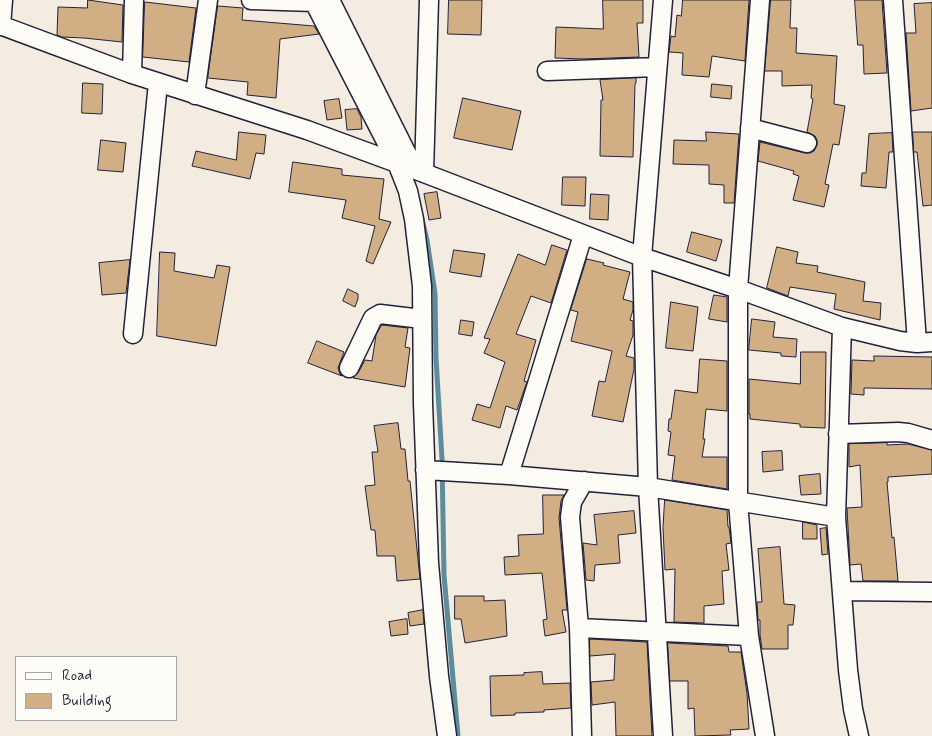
<!DOCTYPE html>
<html>
<head>
<meta charset="utf-8">
<style>
	body { margin:0 }
	#map { position:relative; width:932px; height:736px; overflow:hidden; background:#f4ece0; font-family:Mynerve,sans-serif }
	canvas { display:block }
	.legend { position:absolute; left:15px; top:656px; width:162px; height:65px; box-sizing:border-box; background:#fdfcf7; border:1px solid #a5a5ac; margin:0; padding:6px 9px; list-style:none; font-size:15px; color:#22223b }
	.legend li { display:flex; align-items:center; gap:10px; height:25px }
	.legend b { width:25px; border:1px solid #a5a5ac }
</style>
</head>
<body>
<div id="map">
<canvas width="932" height="736"></canvas>
<ul class="legend">
<li><b style="height:6px;background:#fdfcf7"></b>Road</li>
<li><b style="height:14px;background:#d2ae84"></b>Building</li>
</ul>
</div>
<script>
const g = document.querySelector('canvas').getContext('2d');
g.lineJoin = 'round';
function strokePath(path, color, width, dash) { g.strokeStyle = color; g.lineWidth = width; g.lineCap = dash ? 'butt' : 'round'; g.setLineDash(dash || []); g.stroke(path); }
function fillPath(path, color) { g.fillStyle = color; g.fill(path, 'evenodd'); }
strokePath(new Path2D(`
	M422,219L427,240L435,293L436,358L442,459L444,575L458,736`), '#5c8d9c', 5);
const building = new Path2D(`
	M88,0L123,5L122,42L84,38L62,37L57,35L58,7L87,8Z
	M449,0H482L481,35L448,34Z
	M603,0H643V23H637L639,57L583,59L555,58L556,27L603,29Z
	M683,0H749L745,61L712,56L709,77L682,75L683,53L669,52L671,36L675,37L677,15L681,16Z
	M771,0H791L790,28H797L796,53L837,56L834,104L845,106L839,145L833,144L825,184L829,185L824,207L793,200L799,176L793,174L794,171L758,161L760,142L805,153H810L814,151L817,145V140L815,136L807,132L813,99L811,98L812,85L782,86V71H765Z
	M855,0H882L887,73L864,74L863,45H858Z
	M145,2L196,8L189,62L143,57Z
	M932,3V108L911,111L906,33H916L914,4Z
	M218,6L243,8L242,20L314,26L319,34L280,39L276,98L247,95L248,82L208,78Z
	M636,78V83L635,84L633,157L600,156L601,100H603L600,80Z
	M83,83L103,84L102,114L82,113Z
	M712,84L732,86L731,99L711,97Z
	M463,98L521,111L512,150L454,138Z
	M339,99L342,118L327,120L324,101Z
	M357,109L361,117L362,129L347,130L345,110Z
	M239,132L266,135L264,154L256,153L250,179L192,166L196,151L236,160Z
	M706,132L739,134L734,203H724V185L709,184V165L673,164L674,140L706,141Z
	M913,132H932V205L923,206L917,152H914Z
	M892,133L893,152H889L886,188L861,186L862,173H866L869,134Z
	M101,140L126,143L123,172L98,170Z
	M293,162L342,169V175L384,179L379,219L391,222L373,264L366,261L375,226L342,218L346,200L289,192Z
	M563,177H586L585,206L562,205Z
	M437,192L441,218L429,220L424,194Z
	M591,194L609,195L608,220L590,219Z
	M692,232L722,240L716,261L687,252Z
	M552,245L567,250L551,303L531,296L516,334L536,340L524,381L527,382L517,410L506,406L500,428L472,420L477,404L490,408L505,362L484,353L490,339L484,338L518,254L545,265Z
	M777,247L798,252L796,263L818,266L817,272L865,282L863,301L881,303L880,320L834,309L836,294L790,287L788,296L767,288Z
	M454,250L485,254L481,277L450,272Z
	M160,252L175,253L174,271L214,278L217,265L230,267L216,346L157,336Z
	M587,259L604,263L603,265L630,272L623,299L633,302V310L630,320L633,321V335L626,356L634,358V369L623,422L592,416L599,381L605,382L612,351L571,341L578,312L571,310Z
	M130,260L126,293L102,295L99,263Z
	M348,289L358,294V299L355,307L343,301Z
	M714,295L727,297V322L709,319Z
	M671,302L698,307L693,351L666,348Z
	M752,319L775,322L773,337L797,339L796,357L781,356V353L749,350Z
	M461,320L474,322L472,336L459,334Z
	M382,325L408,328L405,347L410,348L405,387L353,378L358,373L365,360L372,361L376,335Z
	M317,341L344,352L338,368L340,374L342,376L308,363Z
	M801,352H826L825,428L800,427V424L750,419V414H749V379L800,384Z
	M874,356L932,357V389L864,388V395L851,394L852,360L874,361Z
	M700,359L727,361V411L706,409L703,439H705L702,457H727V489L672,480L675,456L668,455L671,432L668,431L669,419H671L675,390L697,393Z
	M398,423L401,449H405L408,481H410L420,579L397,581L395,556H377L375,530H371L365,486L375,485L372,452H378L374,426Z
	M887,443V445L908,444L932,450V474L888,477V482H887L892,538L894,537L898,581H863L861,564L850,565L847,508L862,507L860,465L849,467V444Z
	M782,451L783,470L763,472L762,452Z
	M820,474L821,494L801,495L799,476Z
	M543,495H564L561,501L559,518L567,610H562L566,632L545,636L543,620L547,619L542,573L505,575L504,557L519,556L518,535L543,534Z
	M665,500L727,510L728,527H729L731,543L726,544L729,570L722,571L724,604L704,606V623L674,622L675,569L665,570L663,528Z
	M634,511L636,533L618,535L620,563L595,565L594,581L586,580L583,543L597,545L594,515Z
	M803,522L817,525V539H803Z
	M826,528L828,554L822,555L820,529Z
	M780,547L784,604L795,605L793,625H788V649H762L760,635V620H758L757,602H762L758,549Z
	M455,596H484V601L505,600L507,636L465,643L461,619H455Z
	M423,610L424,624L410,626L408,613Z
	M407,619L408,634L391,636L389,622Z
	M590,639L647,642L652,736H616L615,702L592,705L591,682L614,680L615,654L590,656Z
	M668,643L728,646L729,652H741L747,693L749,729L730,730L731,735L695,736L694,708L688,709V681H670Z
	M542,672L543,684L570,683L571,708L544,710V712L515,713V715L491,716L490,676L524,675V673Z`);
fillPath(building, '#d2ae84');
strokePath(building, '#22223b', 1);
const minor = new Path2D(`
	M251,0L314,2
	M313,0L397,163L408,191L414,219L422,286L423,403L429,563L439,676L447,736
	M330,0L415,170
	M663,0L642,257L648,487L663,736
	M760,0L738,289V502L749,636L765,736
	M893,0L917,343
	M0,25L132,74L307,130L424,173L642,257L738,289L842,327L900,341L917,343L932,342
	M1,26L3,0
	M547,71L657,67
	M132,74L134,0
	M195,95L208,0
	M750,128L807,143
	M424,173L429,0
	M842,327L836,517L848,670L853,709L859,736
	M133,334L158,83
	M349,368L373,318L380,314L422,319
	M838,434L898,432L908,433L932,440
	M425,470L509,475L648,487L836,517
	M509,475L583,235
	M584,481L572,502L570,517L579,628L749,636
	M843,591L932,592
	M579,628L582,736`);
strokePath(minor, '#22223b', 21);
strokePath(minor, '#fdfcf7', 18);
</script>
</body>
</html>
